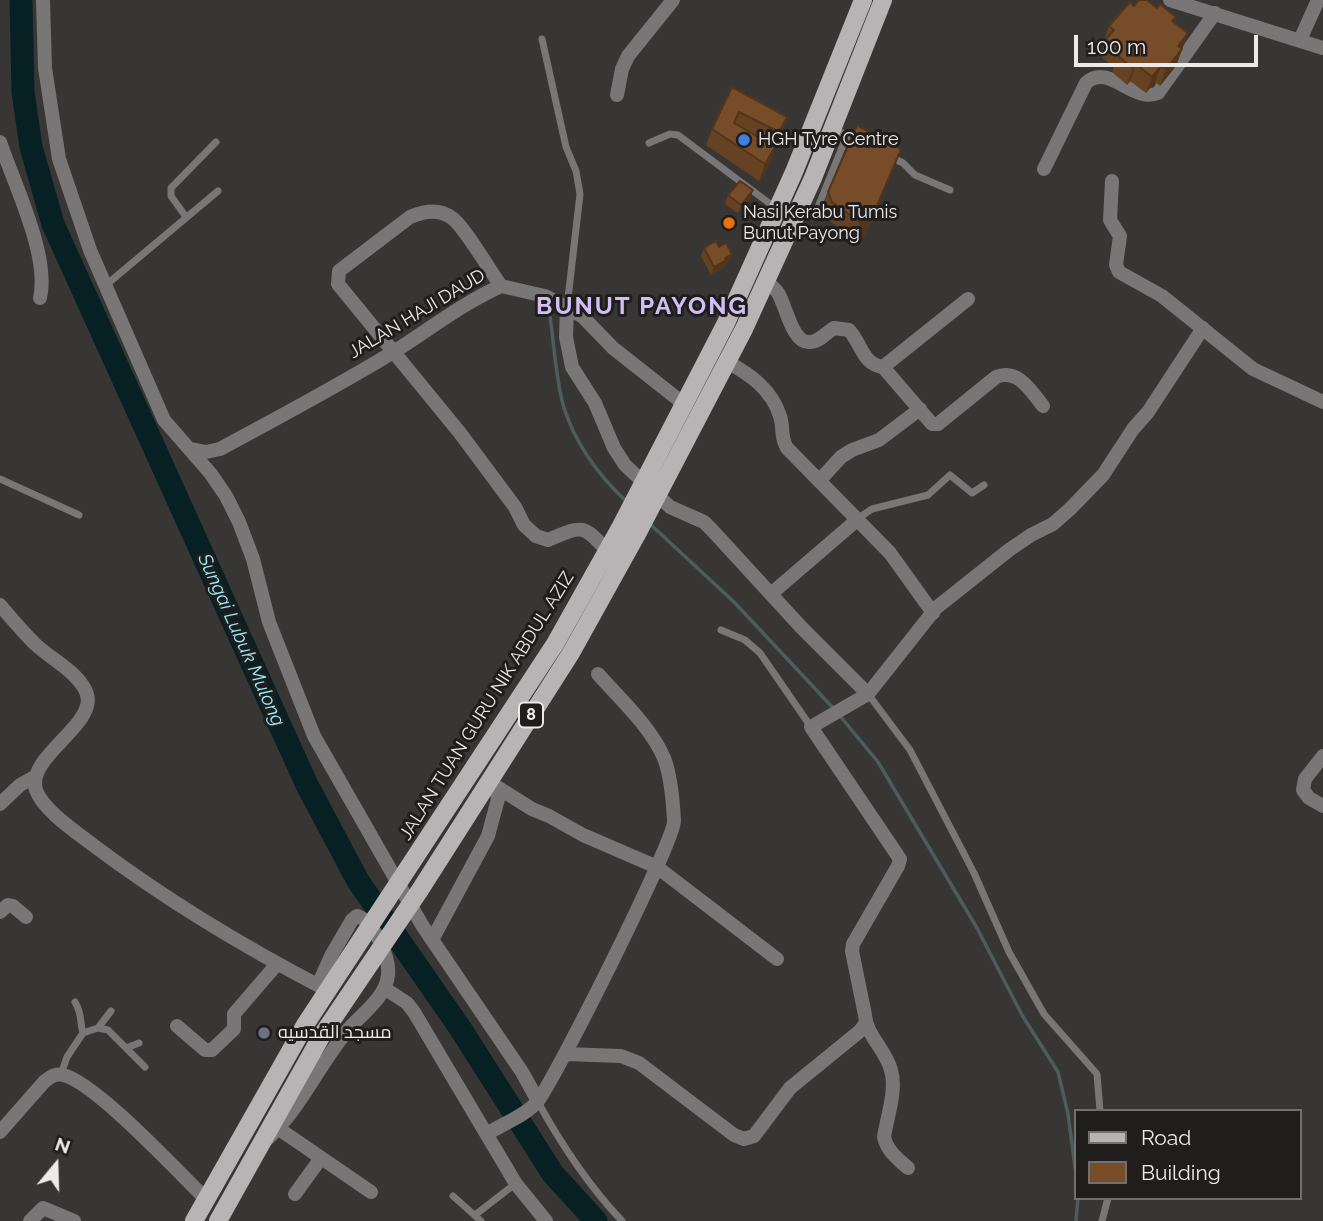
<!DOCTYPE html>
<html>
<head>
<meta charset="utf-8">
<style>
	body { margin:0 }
	#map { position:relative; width:1323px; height:1221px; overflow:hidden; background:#383634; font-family:Raleway,sans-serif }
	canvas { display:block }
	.legend { position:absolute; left:1074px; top:1109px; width:228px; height:91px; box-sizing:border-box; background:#1f1e1d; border:2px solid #71706f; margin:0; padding:9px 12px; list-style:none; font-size:21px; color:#edebea }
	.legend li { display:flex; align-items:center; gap:14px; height:35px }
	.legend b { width:35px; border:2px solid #71706f }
	.north { position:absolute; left:21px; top:1130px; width:70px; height:70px; -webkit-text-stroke:5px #1f1e1d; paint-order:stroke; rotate:19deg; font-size:19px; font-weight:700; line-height:28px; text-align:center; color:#edebea }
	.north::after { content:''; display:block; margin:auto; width:24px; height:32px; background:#edebea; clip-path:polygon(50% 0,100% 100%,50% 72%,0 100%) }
	.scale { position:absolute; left:1074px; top:35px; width:184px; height:32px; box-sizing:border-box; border:4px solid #edebea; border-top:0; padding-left:9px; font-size:21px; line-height:24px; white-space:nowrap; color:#edebea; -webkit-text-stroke:5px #1f1e1d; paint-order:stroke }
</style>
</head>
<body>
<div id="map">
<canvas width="1323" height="1221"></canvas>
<ul class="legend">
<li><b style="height:9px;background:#b8b4b5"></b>Road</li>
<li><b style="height:19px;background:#774c28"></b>Building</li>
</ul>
<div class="north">N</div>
<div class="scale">100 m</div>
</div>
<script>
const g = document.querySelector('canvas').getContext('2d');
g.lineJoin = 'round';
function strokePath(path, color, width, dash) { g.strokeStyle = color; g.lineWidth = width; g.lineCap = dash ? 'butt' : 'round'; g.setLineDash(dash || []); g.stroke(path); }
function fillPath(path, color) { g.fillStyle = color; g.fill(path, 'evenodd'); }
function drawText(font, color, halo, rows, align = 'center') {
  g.font = font + ' Raleway,Cairo,sans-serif'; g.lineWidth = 6; g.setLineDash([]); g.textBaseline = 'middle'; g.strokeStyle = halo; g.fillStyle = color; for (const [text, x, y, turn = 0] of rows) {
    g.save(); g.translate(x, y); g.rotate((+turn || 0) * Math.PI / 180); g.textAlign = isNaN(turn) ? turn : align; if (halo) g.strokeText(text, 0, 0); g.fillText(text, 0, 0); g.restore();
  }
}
strokePath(new Path2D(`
	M550,316C554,344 556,382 564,408C576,445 599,476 627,502
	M650,524L734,602L835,710
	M840,716L878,762L977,928L1022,1015L1058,1072L1068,1114L1076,1174
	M1076,1221L1078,1198`), '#4c5d5f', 3.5);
strokePath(new Path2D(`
	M21,0L23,92L31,147L53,224L307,785L358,881L460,1028L553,1174L596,1221`), '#072024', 23);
strokePath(new Path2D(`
	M542,39L566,147L576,171L580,194L567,307
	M832,128L859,141
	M649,143L670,134L678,135L777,209
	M889,156L903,163L915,175L950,190
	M186,217L171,196V188L216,142
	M814,217L847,135
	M106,285L218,191
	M0,479L79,515
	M857,519L872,509L928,495L950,475L972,493L984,485
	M721,630L745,640L760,653L811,727
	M868,694L910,750L974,873L1009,952L1044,1014L1097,1074L1100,1111
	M98,1028L108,1030L126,1048L139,1043
	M83,1033L98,1028L111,1011
	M126,1048L145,1067
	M61,1074L67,1057L83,1033C79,1020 83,1016 75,1002
	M538,1102C561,1144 589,1186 622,1221
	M453,1196L481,1221
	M475,1215L515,1184
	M1102,1221L1108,1198`), '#787676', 7);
strokePath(new Path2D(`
	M43,0L45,68L59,159L90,250L164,420L211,474L226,496L239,522L253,559L269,622L314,736L422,925L522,1072L538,1101
	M1170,0L1323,48
	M1300,40L1318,0
	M617,95L622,69L628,56L673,0
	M0,142C14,184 50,256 40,298
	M1044,169L1086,83C1108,62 1134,104 1158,93L1215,13
	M1112,181L1110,220L1120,236L1116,265L1119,272L1162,296L1253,369L1323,402
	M766,281C770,285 775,288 778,293C786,305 792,344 810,342C819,342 827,332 834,328L849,330C862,344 862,364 883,367L932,424H938L996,377C1018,368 1031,391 1043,406
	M501,286C491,272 463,225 452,218C439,208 424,211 410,217L339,271L338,284L460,433L515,507L524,525L536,536L548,540C581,526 583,523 607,551
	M567,307L566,337L572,367L595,403L614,448L625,465L670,507L704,522L712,530L801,627L868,694
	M727,362C750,374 772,390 780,416C784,428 780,437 787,448L890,553L933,613
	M883,367L968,299
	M191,449L206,452L220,449C279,417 338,386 395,351C430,329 463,303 501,286L545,296L582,316L613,348L684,404
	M819,481L841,457L852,450L879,440L920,409
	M772,593L857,520
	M0,605C11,618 23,632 35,644C50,658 72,669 83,686C87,692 89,699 87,706C80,733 27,761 36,790C43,810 76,832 93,845C166,900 246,948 327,990
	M1323,756L1305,779L1303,790L1309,798L1323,806
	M489,782L532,809L549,816L583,835L657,867L777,959
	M0,804L20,785L36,776
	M0,912L8,905L13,906L26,917
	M432,940L488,836L498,799L496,787
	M384,988L407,1003L414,1012L516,1184L546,1221
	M177,1026L205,1050H212L234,1029V1014L277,964
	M566,1054L621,1056L639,1063L734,1135L744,1139L754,1136L790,1088L860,1031L865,1024
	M279,1129L371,1192
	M0,1132L44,1082C50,1077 55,1073 63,1075C95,1082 178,1172 206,1199
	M487,1134C502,1124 525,1116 537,1102C555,1080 675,840 674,821C673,801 671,776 664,758C650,726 621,700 598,674
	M267,1139C301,1108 318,1066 347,1031C360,1015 386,998 388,975C390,958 374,921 357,916L352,920L331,956L318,985
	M908,1168C898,1159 887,1151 884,1137C887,1117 897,1090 891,1070C886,1050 866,1035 865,1015L852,951L853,944L898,866L900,859L811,727L868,694L936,608L1009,550L1031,535L1053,524L1070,509L1103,475L1133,429L1148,412L1203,328
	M295,1194L321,1158
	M30,1221L43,1208L74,1221`), '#787676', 14);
strokePath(new Path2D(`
	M194,1221L305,1025L555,644L620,528L726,323L794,172L863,0
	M218,1221L322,1035L420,890L571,653L636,536L744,329L813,178L883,0`), '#b8b4b5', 18);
fillPath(new Path2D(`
	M1134,6L1174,22L1188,33L1176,66L1160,86L1155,82L1146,93L1130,81L1127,85L1112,72L1114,67L1100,56L1105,44L1103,43L1109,26Z
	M732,87L787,117L781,134L774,146L770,164L759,181L706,145L712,129Z
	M895,165L865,236L854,239L826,218L822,208L828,192Z
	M728,195L750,199L738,213L725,204Z
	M719,247L732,254L729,262L725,265L724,268L711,275L701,256L704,248Z`), '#664122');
fillPath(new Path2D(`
	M1188,33L1176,66L1160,86L1166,69L1178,46Z
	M1136,64L1130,81L1127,85L1133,68Z
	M1161,66L1155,82L1146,93L1152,77Z
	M787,117L781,134L773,148L779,132Z
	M775,147L770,164L759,181L765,164Z
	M901,149L865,236L854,239L860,222Z
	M753,190L750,199L738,213L741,205Z
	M732,254L729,262L725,265L724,268L711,275L714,267L725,258Z`), '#53351c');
const building = new Path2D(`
	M1139,0H1147L1157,8L1160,4L1176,17L1172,21L1188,33L1178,46L1182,49L1166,69L1161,66L1152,77L1136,64L1133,68L1118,56L1121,52L1106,39L1114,30L1109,26L1130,2L1134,6Z
	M732,87L787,117L779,132L739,112L734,123L775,147L765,164L712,129Z
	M857,125L901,149L871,220L860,222L832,202L828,192Z
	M740,181L753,190L741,205L728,195Z
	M716,241L719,247L726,243L732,254L725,258L727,260L714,267L704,248Z`);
fillPath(building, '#774c28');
strokePath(building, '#53351c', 2);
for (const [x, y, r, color] of [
	[744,140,7,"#3f7fe0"],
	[729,223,7,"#e8710a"],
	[264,1033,7,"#6b7280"]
]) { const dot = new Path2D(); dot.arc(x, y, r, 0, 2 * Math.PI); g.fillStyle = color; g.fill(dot); strokePath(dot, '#1f1e1d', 2.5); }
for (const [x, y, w] of [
	[531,715,24]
]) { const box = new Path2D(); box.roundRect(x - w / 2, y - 12.5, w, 25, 5); g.fillStyle = '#1f1e1d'; g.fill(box); strokePath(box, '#edebea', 2); }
drawText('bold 16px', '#edebea', null, [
	["8",531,715]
]);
drawText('18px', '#edebea', '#1f1e1d', [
	["HGH Tyre Centre",758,140],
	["Nasi Kerabu Tumis",743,213],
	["Bunut Payong",743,234],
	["مسجد القدسيه",278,1033]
], 'left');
drawText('18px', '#edebea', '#1f1e1d', [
	["JALAN HAJI DAUD",417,314,-31],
	["JALAN TUAN GURU NIK ABDUL AZIZ",487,706,-58]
]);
drawText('italic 19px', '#98effe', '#1f1e1d', [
	["Sungai Lubuk Mulong",241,640,66]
]);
g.letterSpacing = '2px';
drawText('bold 24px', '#d2bdf5', '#1f1e1d', [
	["BUNUT PAYONG",642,307]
]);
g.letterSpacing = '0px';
</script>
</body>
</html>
